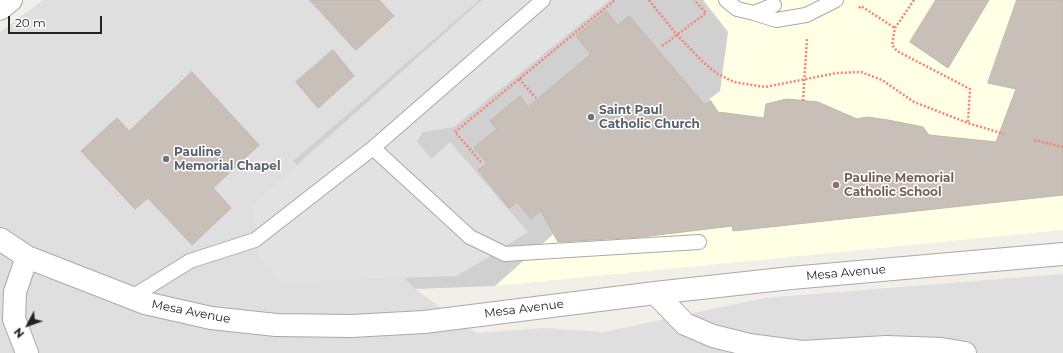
<!DOCTYPE html>
<html>
<head>
<meta charset="utf-8">
<style>
	body { margin:0 }
	#map { position:relative; width:1063px; height:353px; overflow:hidden; background:#f2efe9; font-family:Montserrat,sans-serif }
	canvas { display:block }
	.north { position:absolute; left:8px; top:305px; width:40px; height:40px; -webkit-text-stroke:3px #fff; paint-order:stroke; rotate:229deg; font-size:11px; font-weight:700; line-height:16px; text-align:center; color:#222 }
	.north::after { content:''; display:block; margin:auto; width:14px; height:18px; background:#222; clip-path:polygon(50% 0,100% 100%,50% 72%,0 100%) }
	.scale { position:absolute; left:8px; top:16px; width:94px; height:18px; box-sizing:border-box; border:2px solid #222; border-top:0; padding-left:5px; font-size:12px; line-height:14px; white-space:nowrap; color:#222; -webkit-text-stroke:3px #fff; paint-order:stroke }
</style>
</head>
<body>
<div id="map">
<canvas width="1063" height="353"></canvas>
<div class="north">N</div>
<div class="scale">20 m</div>
</div>
<script>
const g = document.querySelector('canvas').getContext('2d');
g.lineJoin = 'round';
function fillPath(path, color) { g.fillStyle = color; g.fill(path, 'evenodd'); }
function strokePath(path, color, width, dash) { g.strokeStyle = color; g.lineWidth = width; g.lineCap = dash ? 'butt' : 'round'; g.setLineDash(dash || []); g.stroke(path); }
function drawText(font, color, halo, rows, align = 'center') {
  g.font = font + ' Montserrat,sans-serif'; g.lineWidth = 3; g.setLineDash([]); g.textBaseline = 'middle'; g.strokeStyle = halo; g.fillStyle = color; for (const [text, x, y, turn = 0] of rows) {
    g.save(); g.translate(x, y); g.rotate((+turn || 0) * Math.PI / 180); g.textAlign = isNaN(turn) ? turn : align; if (halo) g.strokeText(text, 0, 0); g.fillText(text, 0, 0); g.restore();
  }
}
fillPath(new Path2D(`
	M43,0H479L293,161L415,289L476,333L546,328L604,332L764,298L1063,274V353H0V32Z`), '#e0dfdf');
fillPath(new Path2D(`
	M703,0H1063V230L495,286L659,140L728,32Z`), '#ffffe5');
fillPath(new Path2D(`
	M479,0H703L728,32L720,91L691,113L659,140L495,286L415,289L293,161Z`), '#d0d0d0');
fillPath(new Path2D(`
	M482,0H610L454,127L423,132L417,141L431,159L450,142L528,232L479,263L456,276L280,282L259,258L252,205Z`), '#e2e2e2');
const building = new Path2D(`
	M310,0H379L394,16L356,50Z
	M936,0H989L948,68L910,42Z
	M1017,0H1063V195L733,231L732,226L641,237L558,242L541,211L531,219L517,202L509,208L478,170L487,163L474,148L497,129L490,121L520,96L528,107L591,54L576,36L606,11L618,25L629,16L704,104L710,100L718,112L764,118L766,104L787,99L818,102L857,119L867,117L888,120L923,127L929,135L996,142L1016,89L988,83Z
	M333,50L354,76L318,108L296,82Z
	M192,72L259,145L213,188L231,208L192,245L148,198L135,209L81,151L117,118L129,131Z`);
fillPath(building, '#c7bfb8');
strokePath(building, '#c4b6ab', 1);
const service = new Path2D(`
	M726,0L737,9L754,13L774,5
	M754,13L776,20L806,15L836,0
	M373,148L543,0
	M132,297L190,261L255,240L373,148L470,237L505,254L699,242`);
const minor = new Path2D(`
	M0,239L27,257L145,303L211,318L276,325L351,326L424,322L655,293L791,278L1063,254
	M655,293L685,324L713,336L749,345L802,352L886,347L942,349L965,353
	M27,353L14,319L15,292L27,257`);
const tertiary = new Path2D(`
	M0,9L11,0`);
strokePath(service, '#a9a9a9', 16);
strokePath(minor, '#a9a9a9', 24);
strokePath(tertiary, '#a9a9a9', 24);
strokePath(new Path2D(`
	M649,0L677,35L702,61L716,73L734,82L765,87L837,73L861,72L882,80L914,102L968,123L1004,134
	M914,0L895,28L892,45L897,51L970,89L968,123
	M859,8L861,6L895,28
	M662,46L706,13L694,0
	M519,79L536,98
	M803,101L807,39
	M1034,140L1063,147
	M481,162L455,132L615,0`), '#fa8072', 2.5, [2, 2]);
strokePath(service, '#fff', 14);
strokePath(minor, '#fff', 22);
strokePath(tertiary, '#fff', 22);
for (const [x, y, r, color] of [
	[591,117,4,"#6b7280"],
	[166,159,4,"#6b7280"],
	[836,185,4,"#8d6e63"]
]) { const dot = new Path2D(); dot.arc(x, y, r, 0, 2 * Math.PI); g.fillStyle = color; g.fill(dot); strokePath(dot, '#fff', 1.5); }
drawText('bold 12px', '#5b616d', '#fff', [
	["Saint Paul",599,110],
	["Catholic Church",599,124],
	["Pauline",174,152],
	["Memorial Chapel",174,166]
], 'left');
drawText('bold 12px', '#785e54', '#fff', [
	["Pauline Memorial",844,178],
	["Catholic School",844,192]
], 'left');
drawText('12px', '#222', '#fff', [
	["Mesa Avenue",846,273,-5],
	["Mesa Avenue",524,309,-7],
	["Mesa Avenue",191,312,11]
]);
</script>
</body>
</html>
